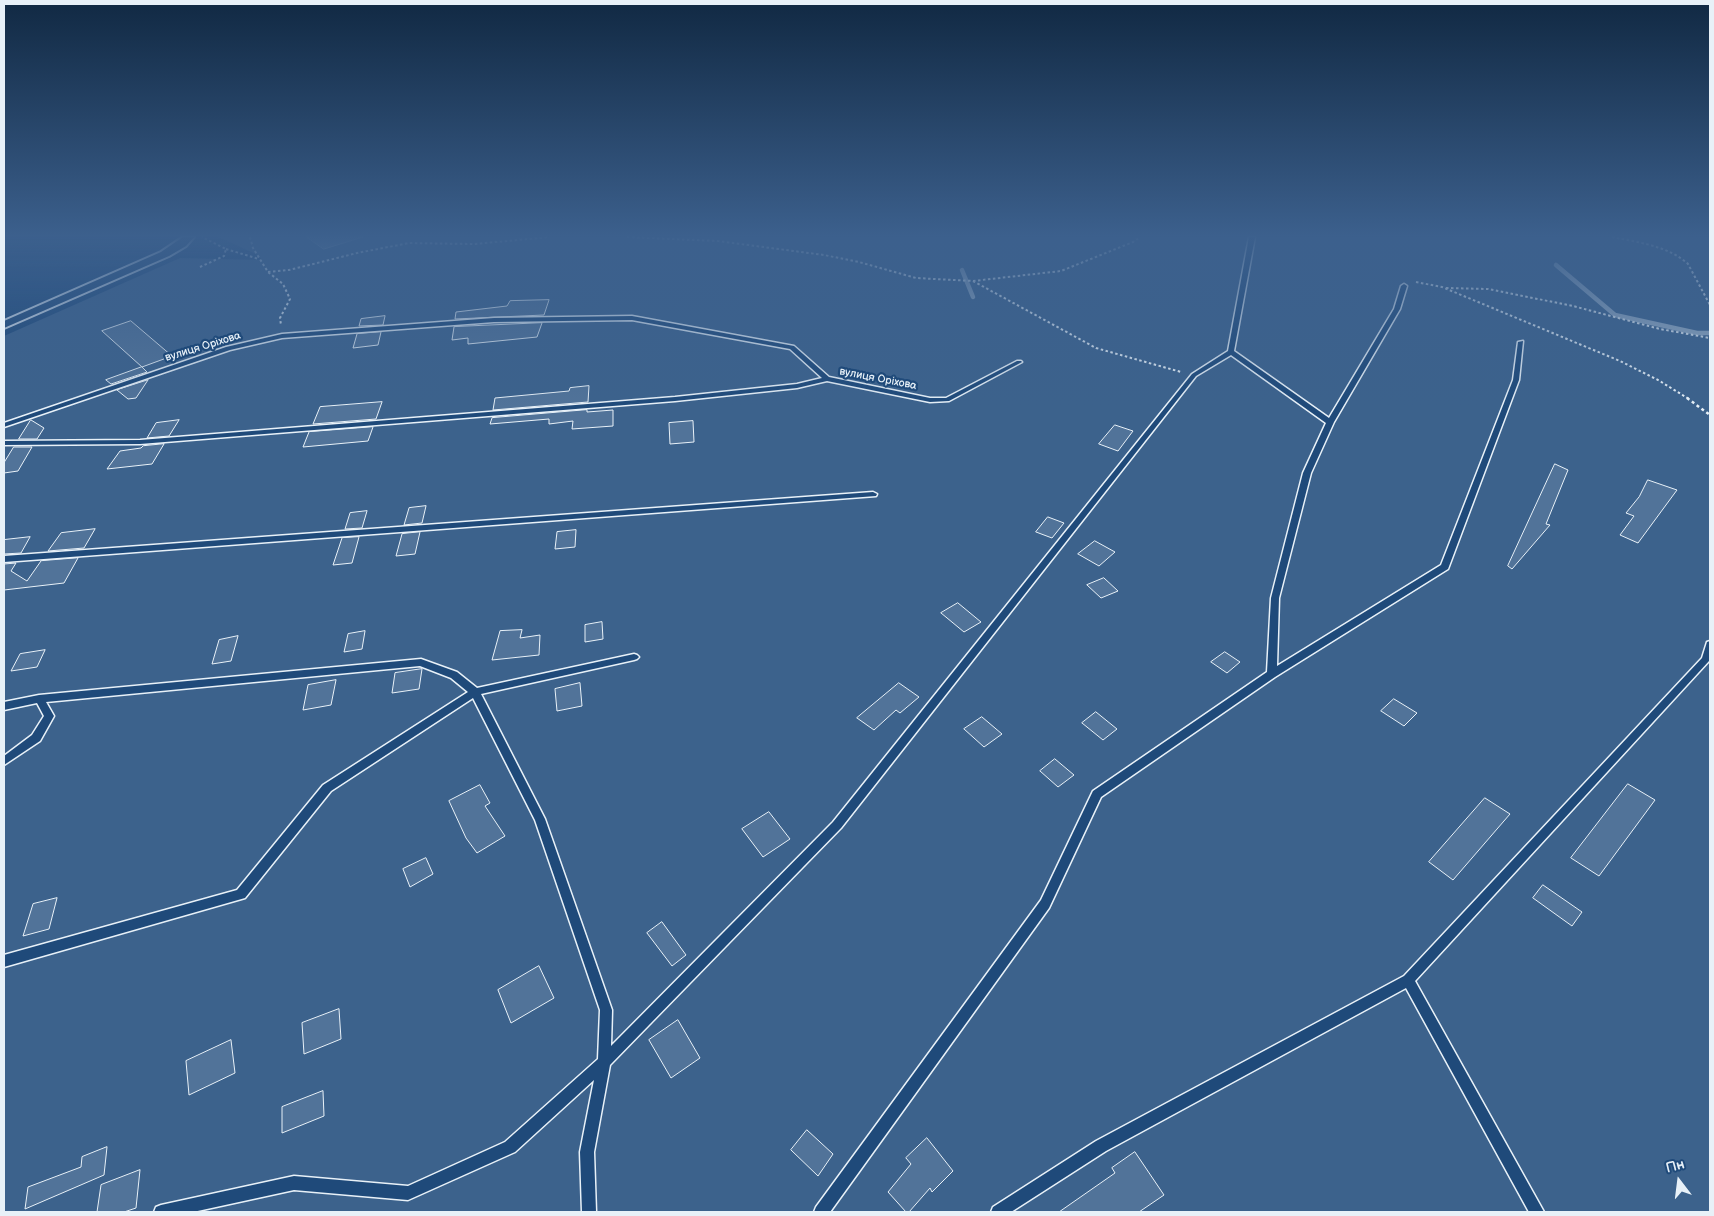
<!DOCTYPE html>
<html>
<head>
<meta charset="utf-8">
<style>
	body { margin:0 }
	#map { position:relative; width:1714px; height:1216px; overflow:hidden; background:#1f4a7a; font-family:"Balsamiq Sans",sans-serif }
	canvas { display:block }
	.frame { position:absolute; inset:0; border:5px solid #e8f1f8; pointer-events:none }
	.north { position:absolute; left:1654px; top:1156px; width:50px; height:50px; -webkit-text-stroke:4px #1f4a7a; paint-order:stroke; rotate:345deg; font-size:14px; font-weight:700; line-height:20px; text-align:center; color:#e8f1f8 }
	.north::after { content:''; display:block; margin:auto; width:18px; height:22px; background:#e8f1f8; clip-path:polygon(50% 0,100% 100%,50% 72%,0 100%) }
</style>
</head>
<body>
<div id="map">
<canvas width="1714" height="1216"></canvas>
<div class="frame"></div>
<div class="north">Пн</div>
</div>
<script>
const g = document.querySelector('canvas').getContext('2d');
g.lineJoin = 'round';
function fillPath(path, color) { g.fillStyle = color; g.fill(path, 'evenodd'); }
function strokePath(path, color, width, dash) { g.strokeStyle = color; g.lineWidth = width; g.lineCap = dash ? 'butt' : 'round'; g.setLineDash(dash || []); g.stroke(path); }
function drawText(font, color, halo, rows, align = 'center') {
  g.font = font + ' "Balsamiq Sans",sans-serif'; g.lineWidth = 4.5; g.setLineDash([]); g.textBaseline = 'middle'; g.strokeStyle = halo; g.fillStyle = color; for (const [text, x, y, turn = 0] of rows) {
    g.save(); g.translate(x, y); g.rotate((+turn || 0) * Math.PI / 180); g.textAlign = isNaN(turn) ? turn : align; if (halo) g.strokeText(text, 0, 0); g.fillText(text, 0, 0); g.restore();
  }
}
fillPath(new Path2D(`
	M218,237H307L324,249L363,237H1710V1212H4V336L180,258L262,260L258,255Z`), '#3c628c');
const water = new Path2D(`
	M307,237H363L324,249Z`);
fillPath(water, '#6685a7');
strokePath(water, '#9ab0c7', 1);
strokePath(new Path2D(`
	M1556,265L1615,315L1697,333H1710
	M962,270L973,297`), '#9ab0c7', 4.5);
const building = new Path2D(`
	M549,300L544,315L455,319L456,312L507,306L510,301Z
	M385,316L383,325L359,326L361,319Z
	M131,321L172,356L142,367L102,331Z
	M542,323L537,337L468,344V338L452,340L454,327Z
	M381,332L378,345L353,348L357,334Z
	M142,367L147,372L111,384L106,380Z
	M148,380L136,398L128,399L117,390Z
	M589,386L588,402L493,410L495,398L569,391L570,388Z
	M382,402L376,419L313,424L320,407Z
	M587,410V412L613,410V426L572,429L573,421L549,424V419L490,424L492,418Z
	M31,420L44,428L37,439H19Z
	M179,420L169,436L147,438L156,423Z
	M693,421L694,442L670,444L669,423Z
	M1115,425L1133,431L1118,451L1099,444Z
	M373,427L368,441L303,447L309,432Z
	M164,444L152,464L107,469L120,451L141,448L143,446Z
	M14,447H32L18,471L4,473V463Z
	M1555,464L1568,470L1546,524L1550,525L1512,569L1508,566Z
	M1648,480L1677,490L1638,543L1620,535L1634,516L1626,513L1639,497Z
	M426,506L422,523L404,525L409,508Z
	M367,511L362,528L345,529L350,513Z
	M1048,517L1064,523L1052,538L1036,532Z
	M95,529L84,548L48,551L61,533Z
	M576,530L575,547L555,549L557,532Z
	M420,532L415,554L396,556L402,534Z
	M30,537L21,553L4,554V540Z
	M359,537L352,563L333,565L342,538Z
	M1095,541L1115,552L1099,566L1078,554Z
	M78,558L64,583L4,590V564L16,563L11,571L27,581L41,561Z
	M1104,578L1118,591L1101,598L1087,585Z
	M958,603L981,622L964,632L941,613Z
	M602,622L603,639L585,642V625Z
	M522,630L520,638L540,635L539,655L492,660L500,631Z
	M365,631L362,649L344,652L348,634Z
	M238,636L231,661L212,664L219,640Z
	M45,650L37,667L11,671L20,654Z
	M1225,652L1240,662L1227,673L1211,662Z
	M422,669L419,689L392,693L395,673Z
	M336,680L331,705L303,710L308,685Z
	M580,683L582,706L557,711L555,689Z
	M899,683L919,697L900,713L896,710L874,730L857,718Z
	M1394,699L1417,713L1404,726L1381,711Z
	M1096,712L1117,729L1103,740L1082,723Z
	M982,717L1002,734L984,747L964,729Z
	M1055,759L1074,775L1058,787L1040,771Z
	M1628,784L1655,800L1599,876L1571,858Z
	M480,785L490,803L485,806L505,836L477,853L466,838L449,801Z
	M1485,798L1510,814L1453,880L1429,862Z
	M769,812L790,839L763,857L742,829Z
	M426,858L433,874L410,887L403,869Z
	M1543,885L1582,912L1572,926L1533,898Z
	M57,898L49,929L23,936L33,904Z
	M662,922L686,955L672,966L647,933Z
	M539,966L554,998L511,1023L498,990Z
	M339,1009L341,1039L304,1054L302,1023Z
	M678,1020L700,1058L671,1078L649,1040Z
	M231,1040L235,1073L189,1095L186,1061Z
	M323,1091L324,1116L282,1133V1107Z
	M807,1130L833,1154L818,1176L791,1150Z
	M927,1138L953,1171L932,1192L930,1188L909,1212H906L888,1192L911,1164L906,1158Z
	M107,1147L104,1175L25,1209L28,1187L81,1167L82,1157Z
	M1135,1152L1164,1195L1139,1212H1059L1115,1173L1112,1168Z
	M140,1170L136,1208L124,1212H97L101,1185Z`);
fillPath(building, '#517399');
strokePath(building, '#e8f1f8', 1);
const lane = new Path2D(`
	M1249,237H1255L1234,351L1329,418L1394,309L1401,286L1404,284L1407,286L1400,309L1334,422L1311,473L1279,598L1277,666L1441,565L1513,380L1518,342L1523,341L1519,380L1448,569L1275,677L1101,797L1049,908L830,1212H814L816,1207L1041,900L1093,791L1267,672L1271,598L1303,473L1326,423L1231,355L1196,376L841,828L610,1065L594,1152L596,1212H582L580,1152L594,1080L515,1152L408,1200L294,1190L193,1212H154L156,1207L161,1205L294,1176L408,1186L505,1142L598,1059L600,1010L535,820L473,698L331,791L245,898L4,967V955L237,890L323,785L468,692L451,678L420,666L46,702L54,716L40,741L4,765V756L32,735L44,716L37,703L4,710V702L39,695L421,659L457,672L477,688L634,654L637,655L639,657L637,659L634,660L481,694L545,819L612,1010L611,1046L833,822L1192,374L1228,351Z
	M632,316L794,346L829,377L930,398H946L1017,361H1021L1022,362L949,401L930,402L827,381L797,388L675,401L140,444L4,445V441L140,440L675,397L797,384L822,378L790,349L632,320L494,322L282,338L230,350L4,427V423L226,347L282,334L494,318Z
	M873,492L877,494L876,496L4,562V556Z
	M1710,641L1709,661L1415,981L1544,1212H1529L1406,988L1106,1151L1011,1212H991L993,1207L1096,1141L1404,976L1702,658L1707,642Z`);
const street = new Path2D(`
	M183,237H194L186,246L169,256L4,328V321L161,252Z`);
strokePath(lane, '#e8f1f8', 3);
strokePath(street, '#e8f1f8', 4);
strokePath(new Path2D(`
	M250,237L253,248L268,272L283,284L290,299L280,318L281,325
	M627,237L718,241L824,255L859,262L916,278L973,281L1061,271L1133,242L1140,237
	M1612,237C1637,242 1669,246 1688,264L1710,305
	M226,249L259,259
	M200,267L224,256L226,249L202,237
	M268,272L289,270L357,253L409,243L474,244L550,237
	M973,281L1096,348L1181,372
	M1416,282L1442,287L1620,361L1658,380L1689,399
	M1446,288L1488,289L1573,306L1660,329L1710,338`), '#e8f1f8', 2, [2.5, 2.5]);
strokePath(new Path2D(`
	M1687,398L1710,415`), '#e8f1f8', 2.5, [3, 3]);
fillPath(lane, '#1f4a7a');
fillPath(street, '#1f4a7a');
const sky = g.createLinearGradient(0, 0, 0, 407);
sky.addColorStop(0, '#112943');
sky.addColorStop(0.58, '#3c608d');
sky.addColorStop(1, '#3c608d00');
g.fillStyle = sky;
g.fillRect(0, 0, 1714, 407);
drawText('11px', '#e8f1f8', '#1f4a7a', [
	["вулиця Оріхова",203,347,-17],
	["вулиця Оріхова",878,379,11]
]);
</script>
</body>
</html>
